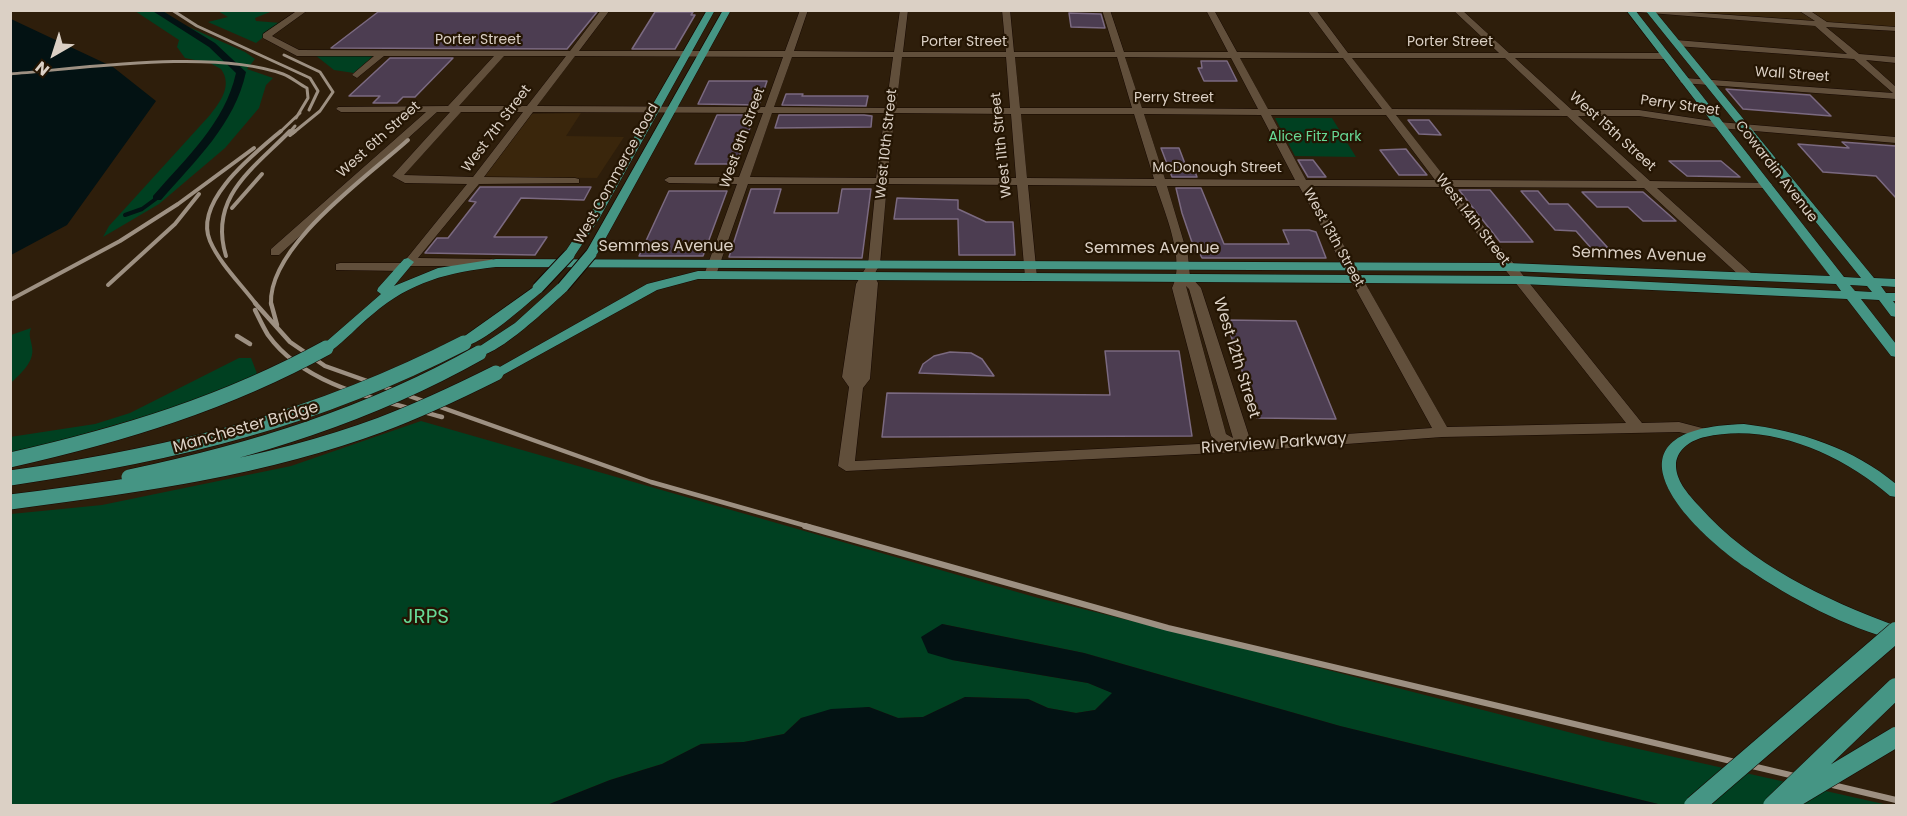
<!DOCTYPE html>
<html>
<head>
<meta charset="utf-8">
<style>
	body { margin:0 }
	#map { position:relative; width:1907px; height:816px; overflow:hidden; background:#2e1e0b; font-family:Poppins,sans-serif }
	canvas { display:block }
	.frame { position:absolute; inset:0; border:12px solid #dbd0c5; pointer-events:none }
	.north { position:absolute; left:24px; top:24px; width:60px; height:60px; -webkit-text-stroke:4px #241503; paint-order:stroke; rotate:219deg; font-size:16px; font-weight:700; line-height:24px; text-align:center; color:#dbd0c5 }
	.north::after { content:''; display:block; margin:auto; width:21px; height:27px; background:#dbd0c5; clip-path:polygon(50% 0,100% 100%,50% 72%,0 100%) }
</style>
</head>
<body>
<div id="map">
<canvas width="1907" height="816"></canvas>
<div class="frame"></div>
<div class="north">N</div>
</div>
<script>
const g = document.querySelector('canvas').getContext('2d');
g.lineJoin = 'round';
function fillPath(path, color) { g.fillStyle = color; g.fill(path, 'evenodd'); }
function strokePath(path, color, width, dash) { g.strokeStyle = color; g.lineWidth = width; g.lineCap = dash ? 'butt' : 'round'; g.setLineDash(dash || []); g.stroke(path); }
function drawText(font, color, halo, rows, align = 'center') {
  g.font = font + ' Poppins,sans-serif'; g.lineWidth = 4.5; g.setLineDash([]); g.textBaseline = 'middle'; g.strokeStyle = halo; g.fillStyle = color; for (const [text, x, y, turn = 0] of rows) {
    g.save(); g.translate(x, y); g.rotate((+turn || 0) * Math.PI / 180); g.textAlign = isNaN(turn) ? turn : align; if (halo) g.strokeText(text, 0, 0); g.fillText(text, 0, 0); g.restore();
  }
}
fillPath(new Path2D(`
	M1637,11H1896V29L1638,11Z
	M581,113L566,136L624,137L597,178L483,177L530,114Z`), '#3a260c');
fillPath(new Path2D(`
	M275,10L255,18L256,21L281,23L256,43L208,22L228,17L218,11Z
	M135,11H163L182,24L245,52L255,59L247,69L273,78L266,85L259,108L225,148L159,204L103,237L109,226L210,115C220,102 233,86 221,69L210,63L185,58L177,47L179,40Z
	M315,55H374L354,73L334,70Z
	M1275,118H1332L1356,157L1295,156Z
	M31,328C28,336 31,339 32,347C35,362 20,374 11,383V335Z
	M239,358H251L258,376L225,393L11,455L10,437L95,424L130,413Z
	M421,421L1038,598L1258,652L1603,741L1888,805H1662L1340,726L1084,653L942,624L952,660L1088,683L1113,693L1095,710L1076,713L1048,708L1028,699L965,697L923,717L898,718L869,707L801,718L784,734L744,742L701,744L662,764L610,780L547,805L11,806V514L102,505L291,466Z`), '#004021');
fillPath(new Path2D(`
	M11,19L113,67L156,101L67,225L11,255Z
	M942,624L1084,653L1340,726L1662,805H547L610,780L662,764L701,744L744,742L784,734L801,718L831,709L869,707L898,718L923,717L965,697L1028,699L1048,708L1076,713L1095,710L1112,693L1088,683L952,660L928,653L921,637Z`), '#031213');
strokePath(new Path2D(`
	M125,215L142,209L157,198`), '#031213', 4);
fillPath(new Path2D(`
	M151,10H161L215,43L246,72C235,124 195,161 161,200H153V196C186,158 225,123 236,73L209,47Z`), '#031213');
const building = new Path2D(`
	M378,12H597L567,49L331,48Z
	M655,12H693L691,15H695L675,49H632Z
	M1069,13L1101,14L1105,28L1071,27Z
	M390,58H453L415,97H403L397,103H373L380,96H349Z
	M1201,61H1227L1237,81H1204L1198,68H1202Z
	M709,81H767L759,105L698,104Z
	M1726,89L1810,95L1831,116L1743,109Z
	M786,94H803L802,96H868L866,106L782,105Z
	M717,115H755L736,164H695Z
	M779,115H864L872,116L871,127L775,128Z
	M1408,120H1429L1441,135L1419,134Z
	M1842,142L1896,146V198L1876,176L1823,172L1798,144L1849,148Z
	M1161,148H1179L1187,169H1194L1197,177H1172Z
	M1406,149L1409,153L1427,175H1399L1380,150Z
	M1298,160H1313L1326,177H1308Z
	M1669,161H1721L1740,177L1687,176Z
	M480,187H591L584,200L521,198L494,237H547L535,255L425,253L437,238H448L476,202L469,201Z
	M1176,188H1201L1224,244H1289L1283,230H1309L1316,232L1326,258H1202L1200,254H1196L1182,213Z
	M751,189H781L774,213H838L842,189H871L862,258L729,257Z
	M1459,190H1490L1533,242H1500Z
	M669,191H727L703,256H639Z
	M1521,191H1538L1549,204H1568L1608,248H1591L1576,231L1555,230Z
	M1582,192H1643L1676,221H1643L1628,207H1597Z
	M897,198L958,200V209L986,222H1013L1015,255H959L958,219H894Z
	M1226,320L1296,321L1336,419L1257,418Z
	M1105,351H1179L1192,436L882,437L887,393L1110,395Z
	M950,352L971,353L982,359L994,376L919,373L923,364L934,356Z`);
fillPath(building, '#4c3d51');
strokePath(building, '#7b6a81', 1.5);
const minor = new Path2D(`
	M298,10H308L272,36L299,50L570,51L601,10H610L579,51H785L800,10H808L794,51L894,52L900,10H908L903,52H1006L1002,10H1010L1014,52H1115L1102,10H1110L1124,52H1228L1206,10H1214L1237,52L1339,53L1307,10H1316L1348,53H1499L1453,10H1462L1509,53H1666L1670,56L1666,59L1515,58L1572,110H1639L1719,122L1896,137V143L1719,128L1639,116H1578L1650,181L1770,183L1772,185L1766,188H1657L1750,272L1752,275L1746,279L1742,278L1644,188L1452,187L1642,423L1679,422L1706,429L1709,432L1706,435L1701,437L1679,432L1442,437L1237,452L846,471L838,466L849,387L842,377L856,284L868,264L876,184H748L716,275L710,279L704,275L737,184L669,183L664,180L669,177H739L763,113L533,112L484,177L575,178L579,179V183L479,184L418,258L492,259L498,263L496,266H408L407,270L403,271L336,270V264L340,263H403L467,184L405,183L392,176L450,112H437L279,255H271V249L426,112H341L336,109L338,107L448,106L494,56H384L357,78L352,75L354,73L374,56H297L263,38V34ZM504,56H566L527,106H459ZM575,56L783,57L765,107L537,106ZM792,57H893L886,108L774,107ZM902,57H1006L1010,108H896ZM1015,57H1117L1132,108H1020ZM1125,57L1231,58L1258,109L1142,108ZM1240,58H1343L1382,109H1268ZM1352,58H1505L1560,110L1392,109ZM461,112H523L473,177L404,175ZM772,113H885L876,178L750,177ZM895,113L1011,114L1016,178H887ZM1021,114H1134L1154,179L1027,178ZM1144,114L1261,115L1295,180L1165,179ZM1271,115H1386L1435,180H1306ZM1396,115L1567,116L1637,181L1447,180ZM887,184L1017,185L1025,277L1031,281L1037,277L1028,185L1156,186C1165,213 1186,262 1172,288L1211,436L1219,443L855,461L863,388L870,379L878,283L874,275L880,264ZM1167,186H1299L1432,428L1247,441L1249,436L1201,288L1190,276L1188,256ZM1310,186L1440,187L1626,423L1447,427ZM1186,286L1189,289L1233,438L1226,434Z
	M1612,10H1659L1815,21L1798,10H1809L1827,22L1896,27V31L1826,27L1859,54L1896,57V63L1866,60L1896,87V99L1682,83L1680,81L1685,78L1893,93L1854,59L1676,46L1672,43L1676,40L1847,54L1815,26Z`);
const major = new Path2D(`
	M707,10H715L599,219L573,258H565L563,255L587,219Z
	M723,10H731L597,254L591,258L587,257L585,254Z
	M1626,10H1635L1844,277L1861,278L1645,10H1654L1874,278L1896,279V287L1881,286L1886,293H1896V301H1893L1896,305V317L1891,316L1879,300L1861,299L1896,344V357L1891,356L1847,299L1522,284L698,279L657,290L501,376L496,377L489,373L647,284L698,271L1522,276L1841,291L1836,284L1508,271L496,267C449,272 410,282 373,314C358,326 346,340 331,351L326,352L319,348L381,294L377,291L378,288L404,259L408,258L414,262L394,286L438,268L496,259L1508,263L1830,276ZM1850,285L1867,286L1872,292L1855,291Z
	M563,283L569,287L568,290C552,304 494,361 474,356L472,353L474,350L515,323L558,284Z
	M538,284L544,288L543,291C527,303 477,351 459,346L457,343L459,340Z
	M1744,424C1800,431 1853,448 1896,484V497L1890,496C1841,454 1770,422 1705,437C1692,440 1678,448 1676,463C1675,480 1688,494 1699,506C1751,565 1824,599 1896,626V640C1847,628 1790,598 1748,569C1679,522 1597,428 1744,424Z`);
strokePath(minor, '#160800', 1);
strokePath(major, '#160800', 1);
fillPath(minor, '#614f3b');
fillPath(major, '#459584');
strokePath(new Path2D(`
	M172,10L197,26L310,78L318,91L309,110
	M284,55L320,72L333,92L320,111L293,133
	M10,74C85,68 214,49 283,74C291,77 299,84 307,88L308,98L296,118
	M279,133L300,113
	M289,133L295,126`), '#9d9082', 3);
strokePath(new Path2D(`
	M290,135L295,131
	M232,208L262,174
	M226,256C208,197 253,169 290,131
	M108,285L175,224L199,194
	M10,300L120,241L178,204L254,148
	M256,304C241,284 220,264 210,241C193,201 254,154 281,131
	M271,304C268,246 367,177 408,140`), '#9d9082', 4);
strokePath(new Path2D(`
	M255,303L290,342L325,366L651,482L810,527
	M271,303L277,325
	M255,310C259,318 263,327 268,335C306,388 383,400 442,417
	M237,336L250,344`), '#9d9082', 4.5);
strokePath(new Path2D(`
	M805,526L1168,628L1896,800`), '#9d9082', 6);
const majorBridgeFar2 = new Path2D(`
	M563,287L591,254
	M538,288L569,255`);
const majorBridgeFar1 = new Path2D(`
	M10,460C121,435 226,403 326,348
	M129,477C252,451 369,415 479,353
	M10,478C176,454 314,420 464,343
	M10,502C135,486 261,469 380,425C420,410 458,392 496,373`);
const majorBridge = new Path2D(`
	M1784,804L1896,737
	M1694,806L1896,632
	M1773,806L1896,688`);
strokePath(majorBridgeFar2, '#160800', 13, []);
strokePath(majorBridgeFar1, '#160800', 16, []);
strokePath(majorBridge, '#160800', 21, []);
strokePath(majorBridgeFar2, '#459584', 11);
strokePath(majorBridgeFar1, '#459584', 15);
strokePath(majorBridge, '#459584', 20);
drawText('14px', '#dbd0c5', '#241503', [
	["Porter Street",478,40],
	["Porter Street",964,42],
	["Porter Street",1450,42],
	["Wall Street",1792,75,4],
	["Perry Street",1174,98],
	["Perry Street",1680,106,8],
	["West 7th Street",497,129,-53],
	["West 15th Street",1612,132,42],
	["West 9th Street",743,138,-70],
	["West 6th Street",379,140,-42],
	["West 10th Street",887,144,-84],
	["West 11th Street",1002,145,-96],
	["McDonough Street",1217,168],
	["Cowardin Avenue",1776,172,52],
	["West Commerce Road",617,174,-61],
	["West 14th Street",1472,220,52],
	["West 13th Street",1333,238,61]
]);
drawText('14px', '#67da96', '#241503', [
	["Alice Fitz Park",1315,137]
]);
drawText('16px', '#dbd0c5', '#241503', [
	["Semmes Avenue",666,247],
	["Semmes Avenue",1152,249],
	["Semmes Avenue",1639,255,2],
	["West 12th Street",1236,358,73],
	["Manchester Bridge",246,428,-16],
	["Riverview Parkway",1274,444,-4]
]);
drawText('20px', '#67da96', '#241503', [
	["JRPS",426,618]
]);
</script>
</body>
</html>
